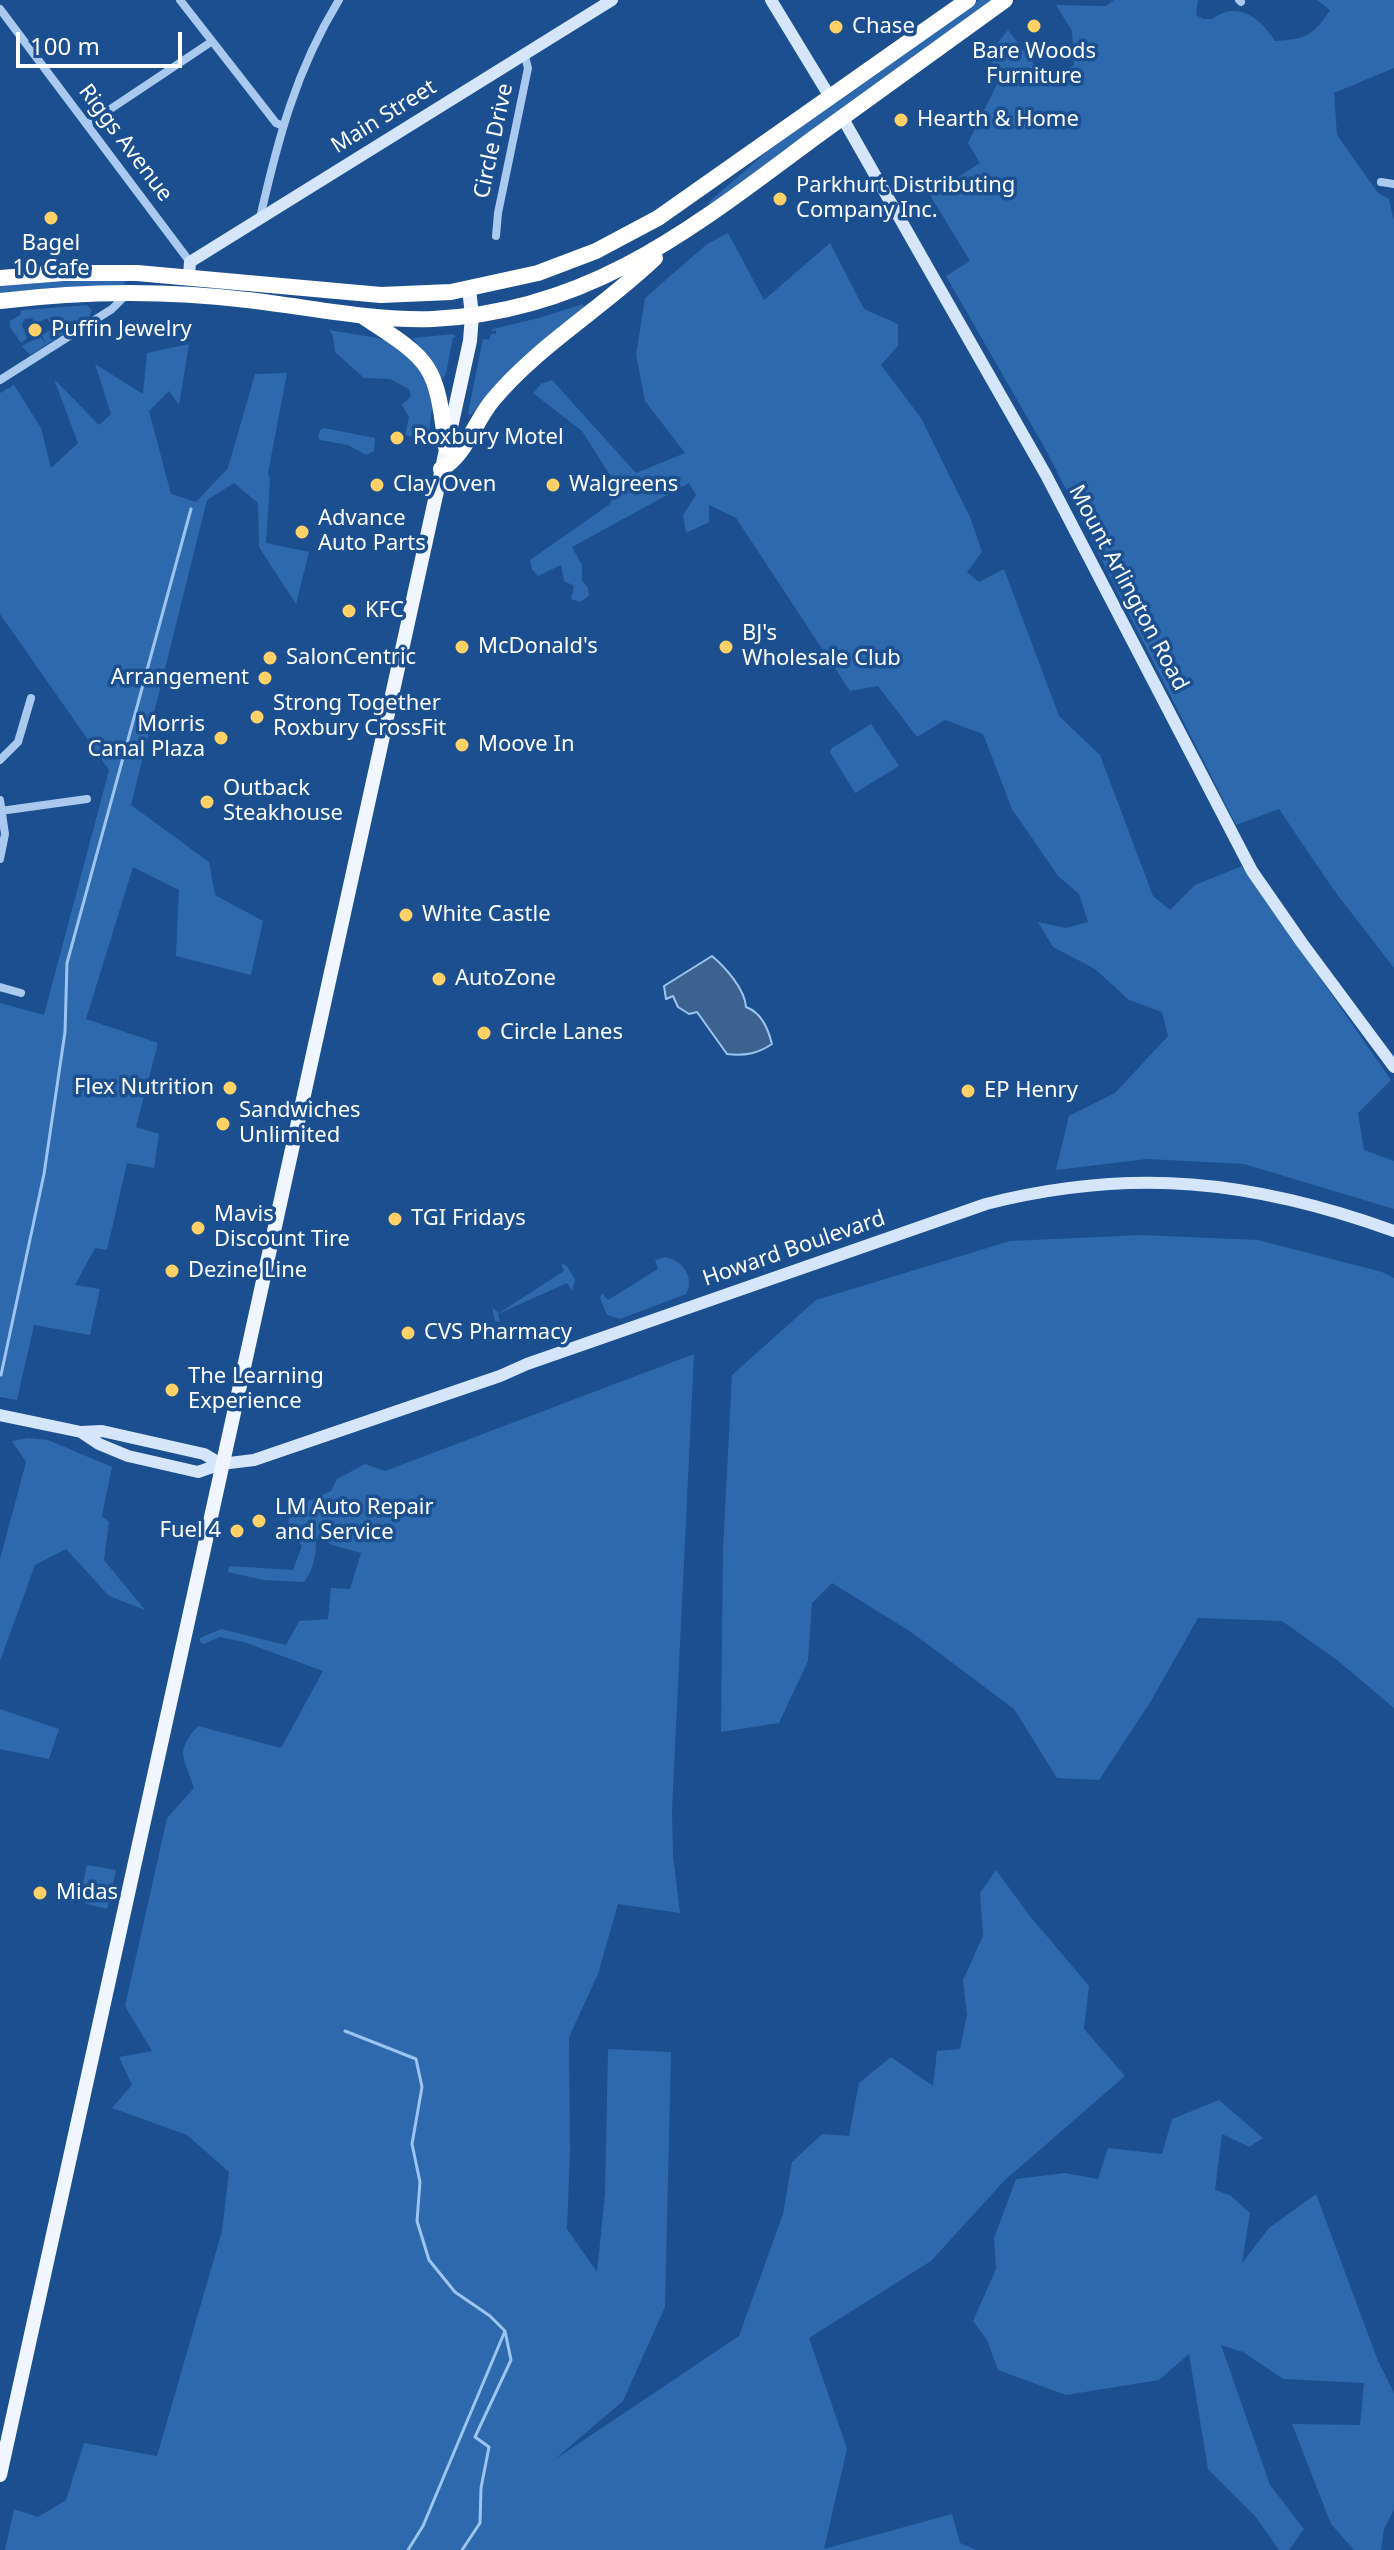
<!DOCTYPE html>
<html>
<head>
<meta charset="utf-8">
<style>
	body { margin:0 }
	#map { position:relative; width:1394px; height:2550px; overflow:hidden; background:#1b4f8f; font-family:"Noto Sans",sans-serif }
	canvas { display:block }
	.scale { position:absolute; left:16px; top:32px; width:166px; height:36px; box-sizing:border-box; border:4px solid #fff; border-top:0; padding-left:10px; font-size:24px; line-height:28px; white-space:nowrap; color:#fff; -webkit-text-stroke:6px #1b4f8f; paint-order:stroke }
</style>
</head>
<body>
<div id="map">
<canvas width="1394" height="2550"></canvas>
<div class="scale">100 m</div>
</div>
<script>
const g = document.querySelector('canvas').getContext('2d');
g.lineJoin = 'round';
function fillPath(path, color) { g.fillStyle = color; g.fill(path, 'evenodd'); }
function strokePath(path, color, width, dash) { g.strokeStyle = color; g.lineWidth = width; g.lineCap = dash ? 'butt' : 'round'; g.setLineDash(dash || []); g.stroke(path); }
function drawText(font, color, halo, rows, align = 'center') {
  g.font = font + ' "Noto Sans",sans-serif'; g.lineWidth = 7; g.setLineDash([]); g.textBaseline = 'middle'; g.strokeStyle = halo; g.fillStyle = color; for (const [text, x, y, turn = 0] of rows) {
    g.save(); g.translate(x, y); g.rotate((+turn || 0) * Math.PI / 180); g.textAlign = isNaN(turn) ? turn : align; if (halo) g.strokeText(text, 0, 0); g.fillText(text, 0, 0); g.restore();
  }
}
fillPath(new Path2D(`
	M979,0H994L710,205L708,203L772,147Z
	M1114,0H1198L1196,15L1203,19H1212C1238,0 1260,18 1275,41C1305,39 1314,36 1330,10L1317,0H1394V68L1334,93L1337,135L1378,193L1389,199L1394,221V968L1333,889L1279,809L1236,825L1047,452L946,276L970,261L930,195L980,163L968,143L1000,78L988,55L1008,30L1045,79L1074,65L1072,31L1056,5L1106,6Z
	M728,233L764,300L830,243L864,309L898,324V346L881,365L921,418L970,517L982,552L967,572L979,582L1004,569L1059,716L1100,755L1153,896L1170,910L1195,885L1242,866L1391,1080L1358,1113L1364,1150L1394,1161V1209L1244,1164L1147,1159L1056,1170L1069,1116L1115,1093L1168,1036L1162,1012L1129,1000L1095,969L1053,947L1038,922L1066,928L1088,922L1079,894L1058,876L1012,809L983,734L945,720L917,737L878,686L850,691L736,518L709,505V522L686,533L683,515L696,495L689,483L572,547L582,565V580L588,588L589,596L580,602L571,599L574,586L564,581L561,565L538,576L532,569L530,560L610,504L617,486L582,431L533,393L541,384L552,380L636,473L685,453L645,401L636,355L645,298L707,244Z
	M73,281H125L124,286L58,287L0,294V285Z
	M583,304L585,309L498,383L471,415L468,413L483,339L489,340L491,334H496V330L491,332L493,329L539,318Z
	M87,305L92,310L89,317L30,355L22,346L40,336L46,344L42,335L53,328L47,318L36,324L32,318L24,319L22,325L27,338L21,343L10,327V321L21,314L20,311L23,310Z
	M329,330L378,338L394,344L425,372L433,401L429,432L413,437L405,435L409,417L402,405L411,396L409,389L390,379L364,378L335,352L333,336Z
	M453,334L456,337H453L446,374L443,378L440,377L413,338Z
	M189,344L179,405L169,391L149,411L171,494L196,502L228,468L255,374L287,373L268,473L270,479L266,543L309,552L296,604L259,547L258,503L234,483L207,500L131,805L209,862L215,895L263,921L251,975L176,956L179,890L133,867L86,1019L158,1043L136,1127L159,1134L154,1168L127,1163L107,1250L95,1248L75,1285L100,1289L90,1335L34,1325L17,1400L0,1397V1003L44,1015L109,770L0,614V393L14,385L41,428L51,468L78,443L54,379L99,425L111,414L95,364L143,394L147,353Z
	M324,428L375,438L374,451L366,455L348,445L320,440L318,438L320,430Z
	M871,724L899,766L855,793L830,752L832,748Z
	M1141,1235L1258,1240L1382,1272L1394,1278V1708L1337,1660L1282,1621L1198,1618L1151,1701L1099,1780L1057,1778L1014,1709L911,1632L832,1583L812,1603L808,1661L779,1723L721,1732L723,1549L732,1375L816,1300L1010,1241Z
	M665,1257C683,1260 695,1278 686,1294L620,1319L607,1315L600,1298L602,1293L608,1300L658,1269L655,1260Z
	M561,1263L567,1266L575,1280L572,1291L567,1283L498,1314L500,1322L495,1321L492,1307L499,1313L564,1271Z
	M694,1354L672,1810L673,1855L680,1913L618,1904L598,1974L569,2037L570,2151L567,2229L597,2272L605,2194L608,2049L671,2052L665,2307L623,2401L554,2460L739,2336L783,2214L792,2162L822,2134L849,2136L859,2083L891,2057L933,2086L937,2051L960,2049L967,2015L963,1980L983,1936L980,1893L996,1870L1029,1915L1089,1986L1084,2029L1125,2076L1005,2180L931,2261L809,2338L847,2449L824,2549L952,2514L960,2543L977,2550H5L14,2509L38,2517L66,2500L84,2443L157,2456L222,2231L229,2172L187,2135L112,2108L132,2085L119,2057L152,2051L125,2006L167,1818L194,1788C184,1756 174,1753 198,1726L281,1748L323,1671L244,1642L220,1637L204,1644L200,1642V1638L221,1629L286,1645L299,1621L328,1619L331,1588L350,1589L361,1553L332,1545L321,1538L316,1539C316,1555 314,1569 304,1582L263,1580L228,1572L229,1566L293,1570L302,1546L288,1526L290,1509L331,1491L337,1479L365,1464L385,1471Z
	M28,1438L48,1440L112,1467L102,1516L109,1522L104,1560L145,1610L109,1596L66,1549L35,1565L0,1661V1559L26,1462L12,1441Z
	M0,1709L59,1729L49,1759L0,1749Z
	M87,1865L116,1870L107,1909L86,1904L84,1899L80,1896Z
	M1219,2100L1263,2138L1249,2147L1222,2134L1215,2190L1230,2195L1250,2213L1242,2263L1269,2228L1316,2194L1378,2361L1394,2393V2509L1384,2529L1381,2550H1354L1331,2524L1292,2424L1360,2425L1364,2383L1283,2379L1243,2352L1221,2345L1270,2485L1304,2529L1289,2550H1279L1255,2516L1208,2469L1189,2354L1159,2380L1066,2395L998,2370L987,2340L973,2321L996,2269L994,2238L1016,2179L1065,2173L1098,2179L1108,2148L1162,2154L1172,2119Z`), '#2e69ad');
const water = new Path2D(`
	M712,956C725,967 745,989 746,1007C762,1013 768,1029 772,1044C757,1054 745,1056 727,1054L697,1012L689,1014L678,1007L673,996L666,999L664,986Z`);
fillPath(water, '#3c6290');
strokePath(water, '#9cc4f0', 2);
strokePath(new Path2D(`
	M1,1375L44,1174L65,1032L67,963L191,509
	M345,2031L416,2059L422,2087L412,2144L420,2182L417,2221L429,2260L455,2292L490,2316L505,2331L423,2526L408,2550
	M462,2550L480,2523L481,2488L489,2447L475,2437L511,2360L505,2331`), '#9cc4f0', 3);
strokePath(new Path2D(`
	M180,0L276,123L283,126
	M1239,0L1241,2
	M0,9L190,262
	M88,124L211,42
	M1381,182L1394,184
	M260,218C278,139 296,70 339,0
	M496,236L498,213L528,68L524,53
	M0,380L112,309L125,296
	M0,760L18,742L31,698
	M0,800L5,834L0,859
	M0,811L87,799
	M0,987L21,993`), '#a9c9ee', 8);
strokePath(new Path2D(`
	M771,0L830,97
	M842,117L1046,475L1252,871L1302,943L1394,1067
	M189,276L190,262L612,0
	M0,1415L81,1432L102,1431L204,1454L221,1464
	M81,1432L99,1444L128,1456L198,1472L221,1464L254,1460L500,1376L527,1364L986,1204C1133,1167 1252,1180 1394,1231`), '#d6e6fa', 12);
strokePath(new Path2D(`
	M0,2475L470,341L472,315L469,289`), '#f0f6ff', 14);
strokePath(new Path2D(`
	M0,278L64,273H137L381,295L451,292L538,273L596,251L658,218L968,0
	M0,301C82,291 165,290 247,300C309,307 371,321 433,319C590,312 694,227 814,138C877,92 941,46 1005,0
	M364,317C433,362 436,364 446,447
	M441,469C466,455 474,423 492,401C536,347 604,307 655,258`), '#fff', 16);
for (const [x, y, r, color] of [
	[1034,26,8,"#ffd166"],
	[836,27,8,"#ffd166"],
	[901,120,8,"#ffd166"],
	[780,199,8,"#ffd166"],
	[51,218,8,"#ffd166"],
	[35,330,8,"#ffd166"],
	[397,438,8,"#ffd166"],
	[377,485,8,"#ffd166"],
	[553,485,8,"#ffd166"],
	[302,532,8,"#ffd166"],
	[349,611,8,"#ffd166"],
	[462,647,8,"#ffd166"],
	[726,647,8,"#ffd166"],
	[270,658,8,"#ffd166"],
	[265,678,8,"#ffd166"],
	[257,717,8,"#ffd166"],
	[221,738,8,"#ffd166"],
	[462,745,8,"#ffd166"],
	[207,802,8,"#ffd166"],
	[406,915,8,"#ffd166"],
	[439,979,8,"#ffd166"],
	[484,1033,8,"#ffd166"],
	[230,1088,8,"#ffd166"],
	[968,1091,8,"#ffd166"],
	[223,1124,8,"#ffd166"],
	[395,1219,8,"#ffd166"],
	[198,1228,8,"#ffd166"],
	[172,1271,8,"#ffd166"],
	[408,1333,8,"#ffd166"],
	[172,1390,8,"#ffd166"],
	[259,1521,8,"#ffd166"],
	[237,1531,8,"#ffd166"],
	[40,1893,8,"#ffd166"]
]) { const dot = new Path2D(); dot.arc(x, y, r, 0, 2 * Math.PI); g.fillStyle = color; g.fill(dot); strokePath(dot, '#1b4f8f', 3); }
drawText('22px', '#fff', '#1b4f8f', [
	["Chase",852,27],
	["Bare Woods",1034,52,"center"],
	["Furniture",1034,77,"center"],
	["Hearth & Home",917,120],
	["Parkhurt Distributing",796,186],
	["Company Inc.",796,211],
	["Bagel",51,244,"center"],
	["10 Cafe",51,269,"center"],
	["Puffin Jewelry",51,330],
	["Roxbury Motel",413,438],
	["Clay Oven",393,485],
	["Walgreens",569,485],
	["Advance",318,519],
	["Auto Parts",318,544],
	["KFC",365,611],
	["BJ's",742,634],
	["Wholesale Club",742,659],
	["McDonald's",478,647],
	["SalonCentric",286,658],
	["Arrangement",249,678,"right"],
	["Strong Together",273,704],
	["Roxbury CrossFit",273,729],
	["Morris",205,725,"right"],
	["Canal Plaza",205,750,"right"],
	["Moove In",478,745],
	["Outback",223,789],
	["Steakhouse",223,814],
	["White Castle",422,915],
	["AutoZone",455,979],
	["Circle Lanes",500,1033],
	["Flex Nutrition",214,1088,"right"],
	["EP Henry",984,1091],
	["Sandwiches",239,1111],
	["Unlimited",239,1136],
	["Mavis",214,1215],
	["Discount Tire",214,1240],
	["TGI Fridays",411,1219],
	["Dezine Line",188,1271],
	["CVS Pharmacy",424,1333],
	["The Learning",188,1377],
	["Experience",188,1402],
	["LM Auto Repair",275,1508],
	["and Service",275,1533],
	["Fuel 4",221,1531,"right"],
	["Midas",56,1893]
], 'left');
drawText('22px', '#fff', '#1b4f8f', [
	["Main Street",384,117,-32],
	["Circle Drive",494,141,-78],
	["Riggs Avenue",125,143,53],
	["Mount Arlington Road",1128,588,62],
	["Howard Boulevard",794,1249,-19]
]);
</script>
</body>
</html>
